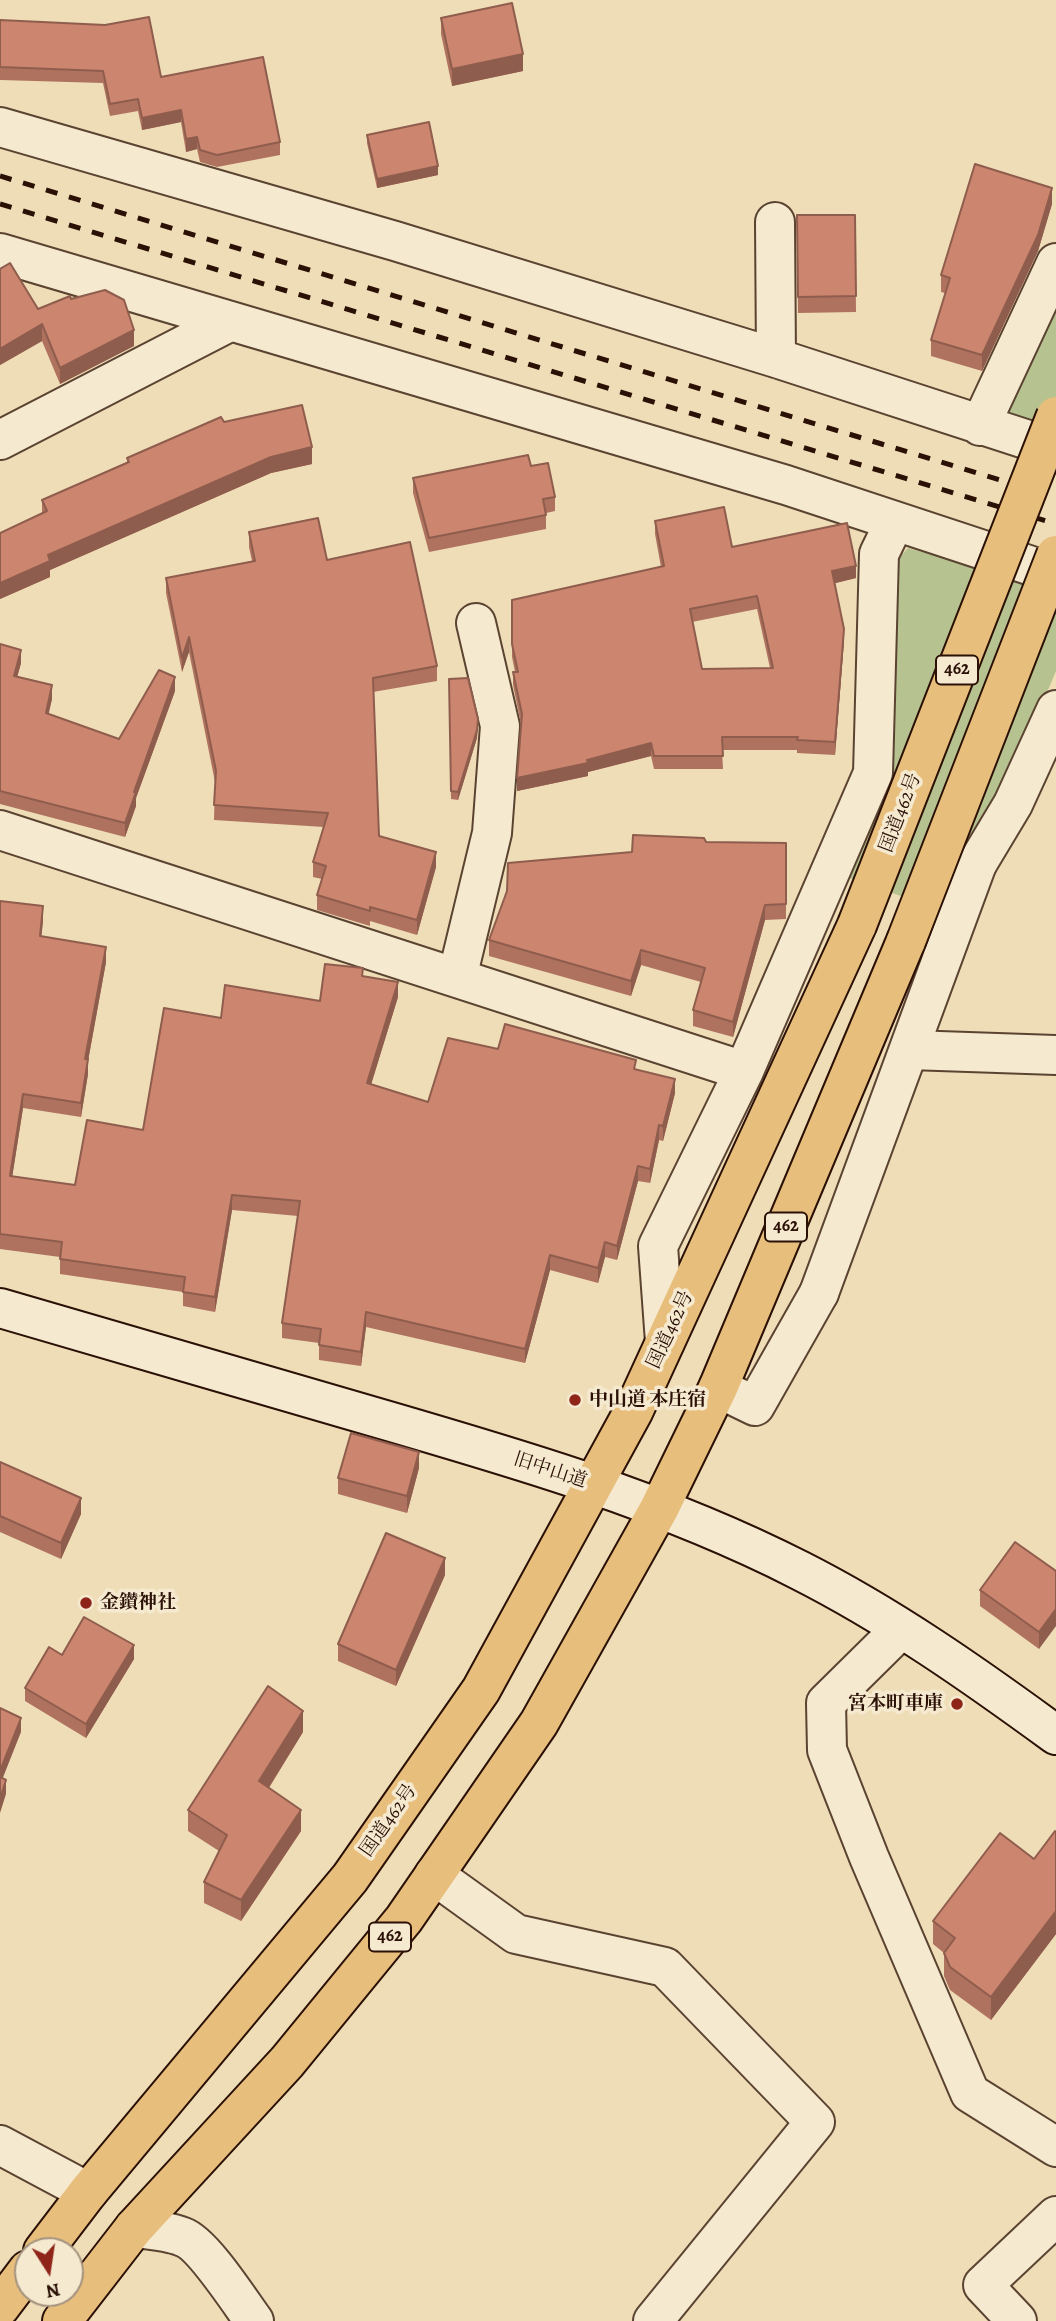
<!DOCTYPE html>
<html>
<head>
<meta charset="utf-8">
<style>
	body { margin:0 }
	#map { position:relative; width:1056px; height:2321px; overflow:hidden; background:#efddb7; font-family:Alegreya,serif }
	canvas { display:block }
	.north { position:absolute; left:14px; top:2237px; width:70px; height:70px; box-sizing:border-box; background:#f5e9d0; border:2px solid #a4927f; border-radius:50%; rotate:168deg; font-size:19px; font-weight:700; line-height:28px; text-align:center; color:#2a1005 }
	.north::after { content:''; display:block; margin:auto; width:24px; height:32px; background:#8f2418; clip-path:polygon(50% 0,100% 100%,50% 72%,0 100%) }
</style>
</head>
<body>
<div id="map">
<canvas width="1056" height="2321"></canvas>
<div class="north">N</div>
</div>
<script>
const g = document.querySelector('canvas').getContext('2d');
g.lineJoin = 'round';
function fillPath(path, color) { g.fillStyle = color; g.fill(path, 'evenodd'); }
function strokePath(path, color, width, dash) { g.strokeStyle = color; g.lineWidth = width; g.lineCap = dash ? 'butt' : 'round'; g.setLineDash(dash || []); g.stroke(path); }
function drawText(font, color, halo, rows, align = 'center') {
  g.font = font + ' Alegreya,"Noto Serif JP",serif'; g.lineWidth = 7; g.setLineDash([]); g.textBaseline = 'middle'; g.strokeStyle = halo; g.fillStyle = color; for (const [text, x, y, turn = 0] of rows) {
    g.save(); g.translate(x, y); g.rotate((+turn || 0) * Math.PI / 180); g.textAlign = isNaN(turn) ? turn : align; if (halo) g.strokeText(text, 0, 0); g.fillText(text, 0, 0); g.restore();
  }
}
fillPath(new Path2D(`
	M1056,281V429L998,411Z
	M908,548L1056,589V671L1002,799L978,824L947,912L846,877L888,570Z`), '#b6c290');
const minor = new Path2D(`
	M0,127L395,241L776,358L1056,449
	M775,222L776,358
	M0,253L786,485L1056,574
	M980,426L1056,263
	M0,440L231,321
	M0,830L744,1071
	M977,864L1013,804L1056,710
	M457,978L492,833L500,726L476,623
	M910,1050L1056,1055
	M665,1342L658,1246L744,1071L873,773L879,554L895,521
	M718,1388L755,1406L819,1293
	M901,1629L826,1703L827,1750L869,1857L970,2093L1056,2147
	M434,1875L516,1934L665,1967L815,2122L653,2321
	M0,2145L88,2192
	M134,2228C151,2230 168,2231 183,2237C203,2244 240,2302 254,2321
	M1017,2321L983,2285L1056,2216`);
const tertiary = new Path2D(`
	M819,1293L977,864`);
const secondary = new Path2D(`
	M0,1308C124,1344 247,1380 371,1416C516,1458 664,1501 799,1570C890,1616 974,1675 1056,1735`);
const trunk = new Path2D(`
	M43,2251L88,2192L350,1878L481,1690L633,1412L857,925
	M0,2307L28,2270
	M62,2321L134,2228L287,2062L404,1919L539,1723L659,1509L718,1388L906,941`);
strokePath(minor, '#5b4332', 42);
strokePath(tertiary, '#5b4332', 42);
strokePath(secondary, '#2a1005', 42);
strokePath(trunk, '#2a1005', 42);
strokePath(minor, '#f5e9d0', 38);
strokePath(tertiary, '#f5e9d0', 38);
strokePath(secondary, '#f5e9d0', 38);
strokePath(trunk, '#e8be7c', 38);
strokePath(new Path2D(`
	M0,176L1056,497
	M0,204L1056,524`), '#2a1005', 5, [12, 12]);
const trunkBridge = new Path2D(`
	M857,925L1056,416
	M906,941L1056,555`);
strokePath(trunkBridge, '#2a1005', 42, []);
strokePath(trunkBridge, '#e8be7c', 38);
fillPath(new Path2D(`
	M441,18L523,71L452,86L441,34Z
	M0,20L161,77L280,142V155L217,167L200,162L197,149L186,152L181,122L142,130L138,111L110,116L103,83L0,80Z
	M367,135L438,175L377,188L367,143Z
	M1052,204L1038,251L982,371L931,356V340L945,293L941,292V275Z
	M797,215H855L856,312L798,313Z
	M0,269L38,309L71,299L134,346L60,384L42,341L0,365Z
	M224,422L312,464L271,473L50,570V577L0,599V533L42,514V500L127,462V458Z
	M413,478L555,497V511L546,513V529L429,552L413,493Z
	M655,521L732,547L856,578L835,583L844,641L835,755L797,753V750H722L723,769H654L651,756L588,772V776L517,791L521,724L513,685V672H515L512,657V600L661,567L655,534ZM757,609L770,668L702,669L692,622Z
	M249,532L327,560L437,666V681L373,692L379,836L436,867L417,935L370,921V926L317,910V895L322,879L313,877V862L324,827L214,820L215,782L189,652L182,672L166,593V578L252,561L249,547Z
	M0,644L21,663L17,677L52,699L48,714L119,739L175,691L136,798V806L125,837L0,804Z
	M449,679L478,728L477,738L458,800L451,799Z
	M706,842L786,843V919L765,920L733,1037L693,1026V1010L701,982L641,965L631,996L489,956V940L632,852Z
	M0,901L43,921L41,936L106,962L88,1061V1074L81,1117L23,1108L12,1177L75,1185L143,1130L221,1018L320,1001L363,977L398,997L371,1084L428,1102L498,1049L636,1069L675,1093L663,1141L659,1140L650,1183L638,1181L617,1260L605,1257L598,1283L550,1270L525,1363L366,1327L361,1366L319,1360V1343L282,1338V1323L298,1216L232,1210L215,1312L183,1306V1292L60,1274V1257L0,1249Z
	M0,1462L81,1514L61,1559L0,1532Z
	M419,1468L407,1513L338,1494V1478Z
	M1056,1571L1039,1649L980,1606V1590Z
	M445,1575L396,1686L338,1661V1644Z
	M62,1655L134,1659L86,1738L25,1701V1688Z
	M303,1732L269,1788L301,1831L241,1921L204,1903V1882L219,1851L188,1831V1810Z
	M1056,1832V1934L991,2020L950,1990L944,1976V1953L933,1944V1921L1034,1859Z`), '#af725f');
fillPath(new Path2D(`
	M523,54V71L452,86V69Z
	M181,110V122L142,130V118Z
	M197,137V149L186,152V139Z
	M438,166V175L377,188V179Z
	M1052,188V204L1038,251L982,371V355Z
	M42,324V341L0,365V349Z
	M134,330V346L60,384V368Z
	M312,447V464L271,473L50,570V577L0,599V583L48,555L271,457Z
	M856,566V578L832,584V571Z
	M844,629V641L835,755V742Z
	M189,637V652L182,672V658Z
	M21,650V663L14,689V676Z
	M175,677V691L136,798V806L125,837V823L134,792Z
	M52,685V699L46,726V713Z
	M478,719L477,738L458,800V792Z
	M651,743V756L588,772V776L517,791V778Z
	M436,852V867L417,935V920Z
	M765,905V920L733,1037V1022Z
	M43,906V921L40,951V936Z
	M106,947V962L88,1061V1074L81,1117V1103L85,1059Z
	M641,950V965L631,996V981Z
	M398,982V997L367,1098V1083Z
	M675,1079V1093L663,1141V1126Z
	M23,1094V1108L10,1191V1176Z
	M659,1125V1140L650,1183V1169Z
	M638,1166V1181L617,1260V1246Z
	M232,1195V1210L215,1312V1297Z
	M605,1242V1257L598,1283V1268Z
	M550,1255V1270L525,1363V1349Z
	M366,1312V1327L361,1366V1352Z
	M419,1452V1468L407,1513V1496Z
	M81,1498V1514L61,1559V1543Z
	M445,1558V1575L396,1686V1670Z
	M1056,1609V1626L1039,1649V1632Z
	M134,1645V1659L86,1738V1724Z
	M303,1711V1732L259,1803V1781Z
	M21,1718V1732L0,1785V1771Z
	M6,1780V1794L0,1813V1799Z
	M301,1810V1831L241,1921V1900Z
	M1056,1911V1934L991,2020V1997Z`), '#8f5d4d');
const building = new Path2D(`
	M512,3L523,54L452,69L441,18Z
	M149,17L161,77L263,57L280,142L217,155L200,150L197,137L186,139L181,110L142,118L138,99L110,104L103,71L0,67V20L105,25Z
	M429,122L438,166L377,179L367,135Z
	M975,164L1052,188L1038,235L982,355L931,340L950,278L941,275Z
	M797,215H855L856,296L798,297Z
	M10,263L38,309L70,296L71,299L105,290L124,300L134,330L60,368L42,324L0,349V269Z
	M302,405L312,447L271,457L48,555L50,561L0,583V533L47,511L42,500L129,462L127,458L221,417L224,422Z
	M528,455L531,466L548,463L555,497L543,499L546,515L429,538L413,478Z
	M724,507L732,547L847,523L856,566L832,571L844,629L835,742L797,740L798,737H722L723,756H654L651,743L587,760L588,763L517,778L522,714L513,672H518L512,644V600L664,566L655,521ZM757,596L773,668L702,669L690,609Z
	M318,518L327,560L410,542L437,666L373,678L379,836L436,852L417,920L370,907V911L317,895L326,866L313,862L328,813L214,805L216,771L189,637L182,658L166,578L255,561L249,532Z
	M0,644L21,650L14,676L52,685L46,713L119,739L159,670L175,677L134,792H136L125,823L0,791Z
	M468,678L478,719L477,730L458,792L451,791L449,679Z
	M633,835L704,838L706,842L786,843V904L765,905L733,1022L693,1010L705,968L641,950L631,981L489,940L507,891L508,863L632,852Z
	M0,901L43,906L40,936L106,947L85,1059H88L81,1103L23,1094L10,1176L75,1185L87,1120L143,1130L164,1008L221,1018L225,985L320,1001L325,964L363,968L362,976L398,982L367,1083L428,1102L448,1038L498,1049L505,1024L636,1060L634,1069L675,1079L663,1126L659,1125L650,1169L638,1166L617,1246L605,1242L598,1268L550,1255L525,1349L366,1312L361,1352L319,1345L321,1329L282,1323L300,1201L232,1195L215,1297L183,1292L185,1277L60,1259L62,1242L0,1234Z
	M351,1433L419,1452L407,1496L338,1478Z
	M0,1462L81,1498L61,1543L0,1516Z
	M386,1533L445,1558L396,1670L338,1644Z
	M1015,1542L1056,1571V1609L1039,1632L980,1590Z
	M84,1617L134,1645L86,1724L25,1688L49,1647L62,1655Z
	M268,1686L303,1711L259,1781L301,1810L241,1900L204,1882L227,1835L188,1810Z
	M0,1708L21,1718L0,1771Z
	M0,1777L6,1780L0,1799Z
	M1055,1831L1056,1832V1911L991,1997L950,1967L944,1953L955,1938L933,1921L1000,1833L1034,1859Z`);
fillPath(building, '#cc856e');
strokePath(building, '#8f5d4d', 2);
for (const [x, y, r, color] of [
	[575,1400,7,"#8f2418"],
	[86,1603,7,"#8f2418"],
	[957,1704,7,"#8f2418"]
]) { const dot = new Path2D(); dot.arc(x, y, r, 0, 2 * Math.PI); g.fillStyle = color; g.fill(dot); strokePath(dot, '#f5e9d0', 2.5); }
for (const [x, y, w] of [
	[957,670,42],
	[786,1227,42],
	[390,1937,42]
]) { const box = new Path2D(); box.roundRect(x - w / 2, y - 14.5, w, 29, 5); g.fillStyle = '#f5e9d0'; g.fill(box); strokePath(box, '#2a1005', 2); }
drawText('bold 18px', '#2a1005', null, [
	["462",957,670],
	["462",786,1227],
	["462",390,1937]
]);
drawText('19px', '#2a1005', '#f5e9d0', [
	["国道462号",901,813,-69],
	["国道462号",671,1330,-65],
	["旧中山道",550,1471,18],
	["国道462号",389,1821,-55]
]);
drawText('bold 19px', '#2a1005', '#f5e9d0', [
	["中山道 本庄宿",589,1400],
	["金鑚神社",100,1603],
	["宮本町車庫",943,1704,"right"]
], 'left');
</script>
</body>
</html>
